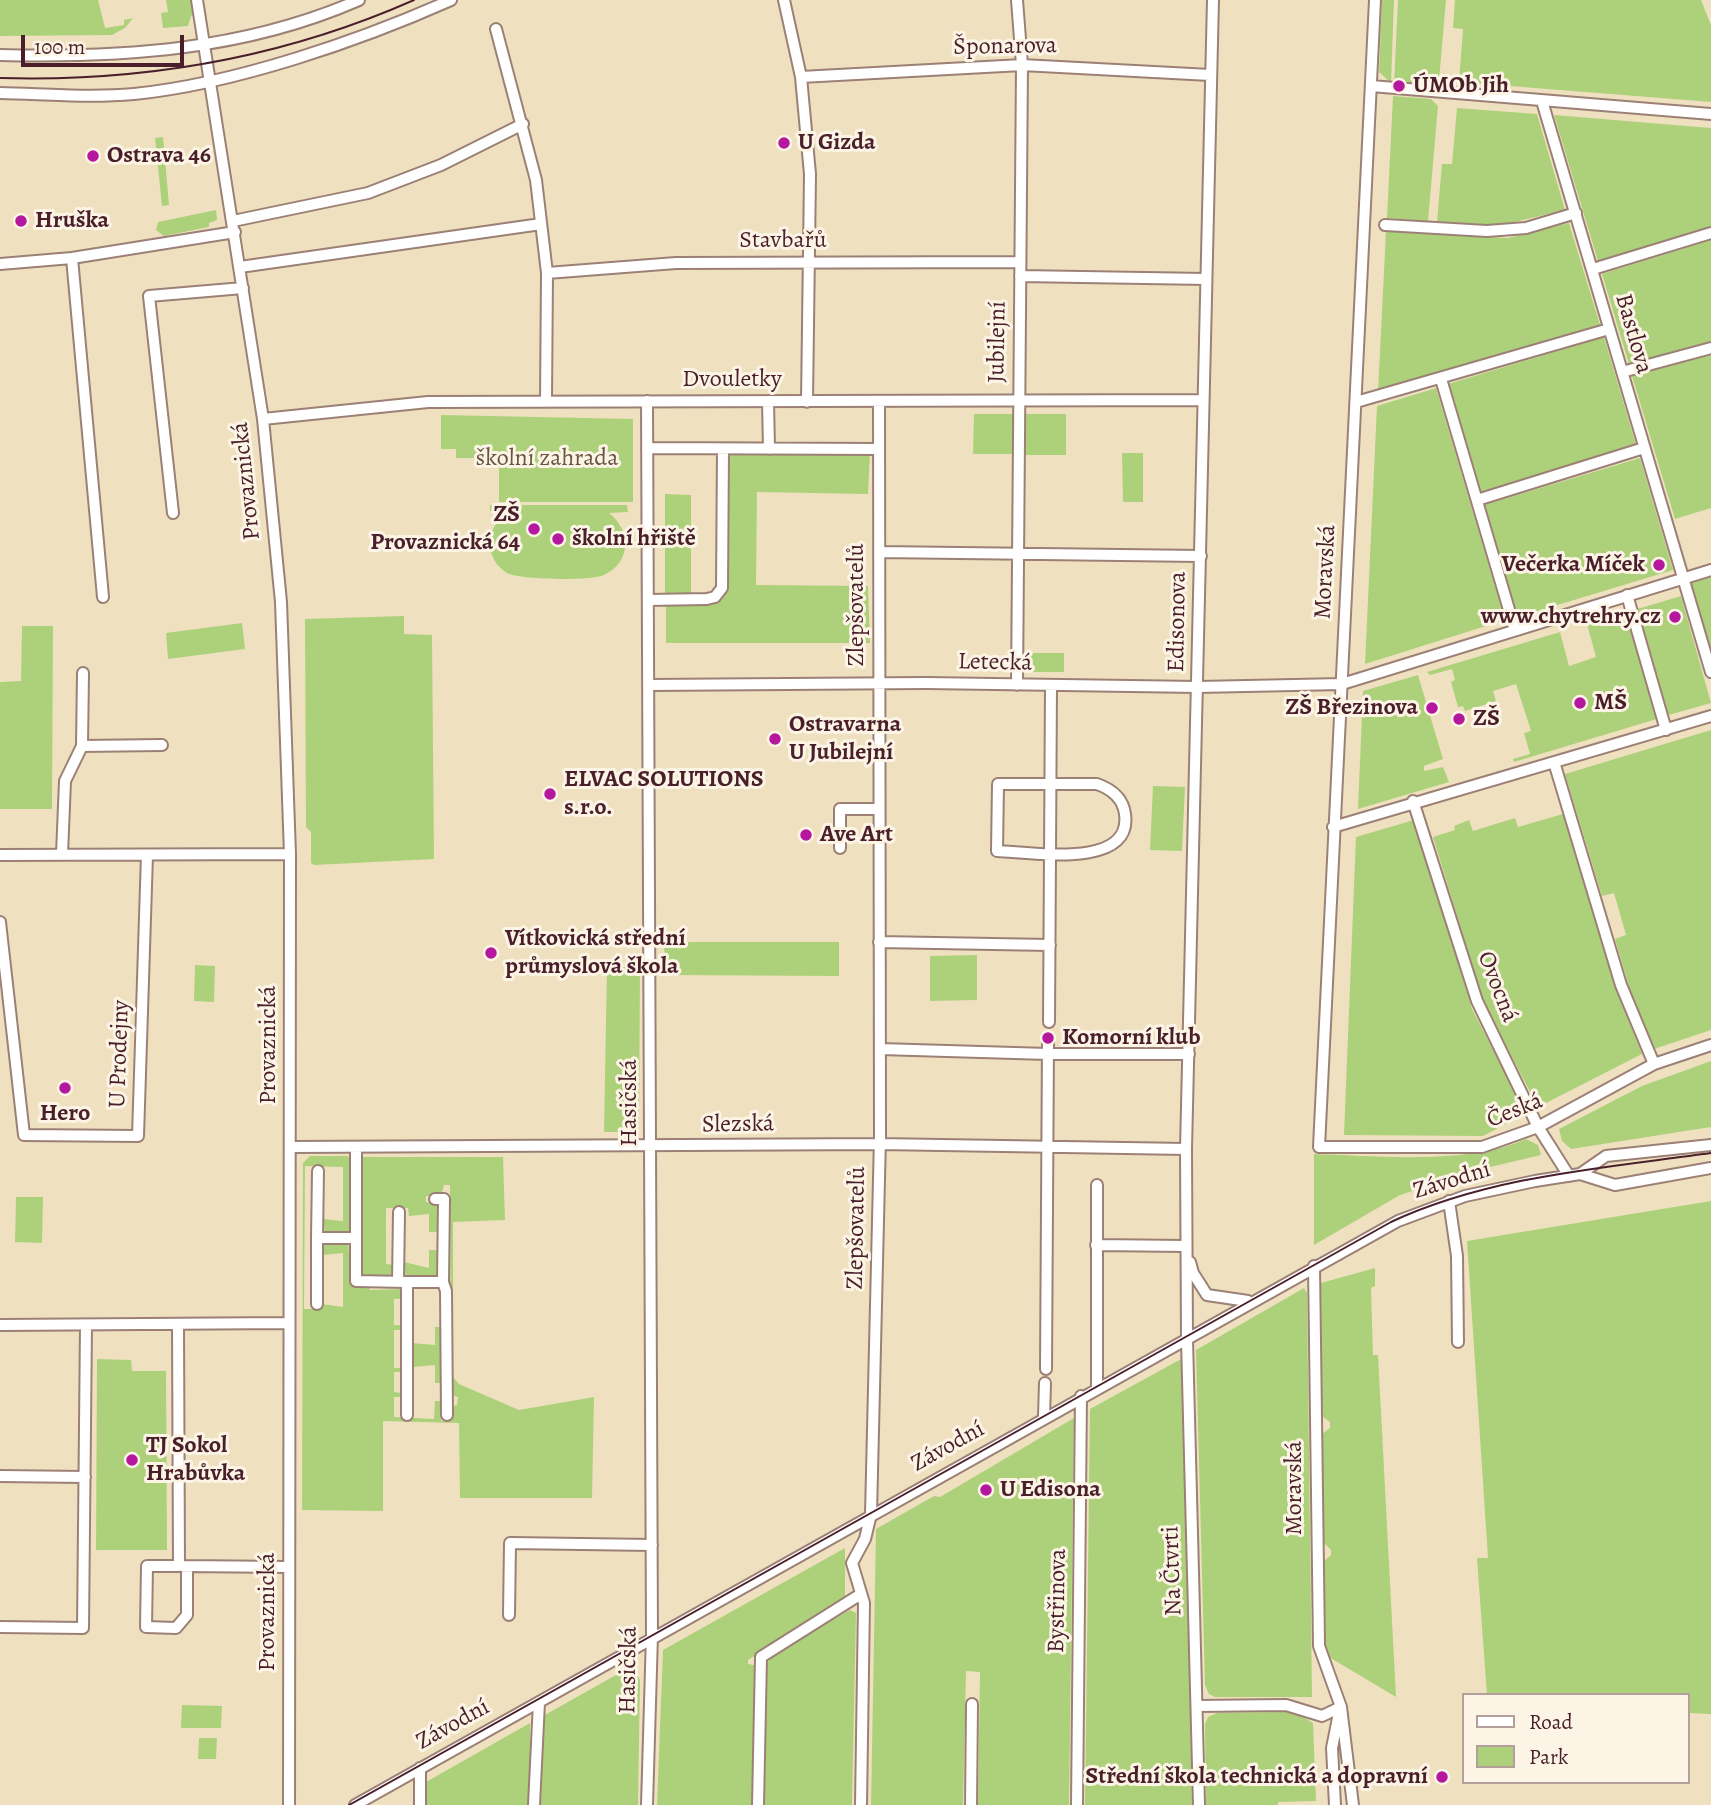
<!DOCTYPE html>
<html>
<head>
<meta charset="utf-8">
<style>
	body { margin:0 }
	#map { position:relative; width:1711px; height:1805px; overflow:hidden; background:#efe1c0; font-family:Alegreya,serif }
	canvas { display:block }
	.legend { position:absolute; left:1462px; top:1693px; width:228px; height:91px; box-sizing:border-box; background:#fcf5e5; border:2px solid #b59f9b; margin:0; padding:9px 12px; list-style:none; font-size:21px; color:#4a1f2b }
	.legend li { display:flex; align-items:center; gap:14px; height:35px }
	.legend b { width:35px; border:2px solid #b59f9b }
	.scale { position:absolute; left:21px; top:35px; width:163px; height:32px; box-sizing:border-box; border:4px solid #4a1f2b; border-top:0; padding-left:9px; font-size:21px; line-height:24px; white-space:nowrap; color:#4a1f2b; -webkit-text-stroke:5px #fcf5e5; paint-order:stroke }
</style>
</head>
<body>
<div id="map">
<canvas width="1711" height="1805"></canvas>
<ul class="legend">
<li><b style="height:9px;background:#fff"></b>Road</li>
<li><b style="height:19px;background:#add17a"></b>Park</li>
</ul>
<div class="scale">100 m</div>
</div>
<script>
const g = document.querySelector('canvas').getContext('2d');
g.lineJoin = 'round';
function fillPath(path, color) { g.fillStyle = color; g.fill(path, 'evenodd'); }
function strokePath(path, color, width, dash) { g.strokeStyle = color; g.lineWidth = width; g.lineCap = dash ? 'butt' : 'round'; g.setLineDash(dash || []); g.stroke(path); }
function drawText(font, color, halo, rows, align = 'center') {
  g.font = font + ' Alegreya,serif'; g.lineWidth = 6; g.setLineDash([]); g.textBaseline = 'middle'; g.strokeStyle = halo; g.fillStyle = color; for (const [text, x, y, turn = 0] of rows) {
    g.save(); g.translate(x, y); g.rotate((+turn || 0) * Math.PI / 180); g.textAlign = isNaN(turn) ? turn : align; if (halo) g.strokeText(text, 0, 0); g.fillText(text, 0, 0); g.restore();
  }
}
fillPath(new Path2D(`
	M0,0H98L105,28L124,25V20L133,18L125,28L112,35L0,36Z
	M166,0H193L196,15L191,16L188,26L163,28L161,13L168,12Z
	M1382,0H1394L1391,83L1379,72Z
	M1398,0H1446L1439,80L1436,86L1394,84Z
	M1455,0H1701L1711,25V102L1459,82L1463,29L1453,28Z
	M1393,96L1431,99L1438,106L1428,221L1387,218Z
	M1457,108L1537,114L1565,210L1502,225L1437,222L1442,164H1452Z
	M1554,115L1711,128V227L1598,261Z
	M163,137L169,205L162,206L155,138Z
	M216,210L217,220L209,223V227L164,236L156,230L158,222Z
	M1569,223L1600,325L1378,392L1386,231L1508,238Z
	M1711,240V341L1629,364L1602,274Z
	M1604,337L1636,445L1481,492L1448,384Z
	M1711,355V508L1675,519L1632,376Z
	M1436,388L1505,620L1365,664L1377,406Z
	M974,414H1013V454H973Z
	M1026,414H1066V455H1025Z
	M441,415L633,419V502H499V466H476V458H456V449H441Z
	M727,452H870L868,494L757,492L756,585L868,586L870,643H666V603L715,602L725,594Z
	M1122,453H1143V502H1123Z
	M1640,458L1673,570L1518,617L1484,505Z
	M665,494L691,495V594L665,595Z
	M490,505H627L628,512L609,513C631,530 632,562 604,575C591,581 519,580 507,573C497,567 491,557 490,546C489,532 496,521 506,513L490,511Z
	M1711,570V672L1682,578Z
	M1681,596L1711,703L1665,716L1634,610Z
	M1629,612L1660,718L1514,762L1513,759L1530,754L1524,733L1531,731L1516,684L1493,691L1496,701L1465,711L1463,706L1458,707L1451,682L1455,680L1452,669L1430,675L1427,672L1560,632L1569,666L1596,657L1587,624Z
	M404,616V634L432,635L434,859L314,865L311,863V832L306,827L305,619Z
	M242,623L245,649L168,659L166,633Z
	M22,626H53L52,809H0V682L21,681Z
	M1030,653H1064V672H1029Z
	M1418,675L1443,759L1424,766V771L1443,767L1449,782L1358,809L1363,691Z
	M1711,730V1030L1654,1049L1630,990L1615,939L1626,935L1614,893L1602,896L1565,774Z
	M1153,786L1185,787L1182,851L1150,850Z
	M1563,814L1619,997L1642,1054L1538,1107L1484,1004L1433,837L1455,830L1454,826L1469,820L1473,831L1515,818L1518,827Z
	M1414,820L1472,1009L1526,1113L1483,1136L1344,1135L1356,837Z
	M664,942H839V976L665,975Z
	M977,955V1000L930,1001V956Z
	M195,965L215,966L214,1002L194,1001Z
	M607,967H640L639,1132H604Z
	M1711,1061V1127L1571,1149L1562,1141L1559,1129L1642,1086Z
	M1526,1139L1538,1145L1541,1155L1469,1172L1400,1195L1314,1245V1154C1378,1156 1468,1165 1526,1139Z
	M310,1156H348L350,1159L351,1229L349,1233H325L323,1219L343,1221V1167L305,1166L304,1309H320L322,1304L343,1307V1253L323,1255L322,1245L327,1242L348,1243L351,1278L356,1285L369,1287L370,1290L402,1289L403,1299H394V1325H402L403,1330H394V1368H402V1372H394V1392L402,1393V1397H394V1417L434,1419L435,1401H442L441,1421H450L451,1407L457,1405L458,1397L451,1395L450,1185H444L441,1196H426V1202L437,1204L438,1232H429V1214L409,1216L408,1208H386V1264L394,1265L393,1276L364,1279L359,1274L363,1263V1178L360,1161L362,1157H503L505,1220L453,1222V1377L459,1384L519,1410L594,1397L592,1498H460L459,1423L383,1421V1511L302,1510L303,1163Z
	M16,1197H43L42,1243L15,1242Z
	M1711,1201V1714L1688,1713V1695H1487L1477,1558H1488L1467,1241Z
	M429,1250H438L436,1277L406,1278L404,1262L429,1268Z
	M1375,1268V1286L1371,1288L1373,1355H1378L1396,1697L1324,1654L1323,1562L1331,1555V1550L1323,1542L1322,1434L1330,1428V1422L1322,1416L1321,1283Z
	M1304,1288L1307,1293L1312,1697H1215L1209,1694L1205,1685L1196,1350Z
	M435,1327H442V1383H435V1365L412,1367V1343L435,1345Z
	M1183,1358L1192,1805H1085L1090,1409Z
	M97,1359L131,1360L132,1371H166L167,1550H96Z
	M1074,1418L1069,1805H978L980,1672L966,1671L963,1805H871L876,1529L934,1496L940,1497Z
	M845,1548V1600L748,1660V1664L754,1665L755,1677L753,1805H657L663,1650Z
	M850,1610L856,1613L852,1805H763L765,1666L776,1652Z
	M632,1666L640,1680L638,1805H541L543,1716Z
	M182,1705L222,1706L221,1728H181Z
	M1286,1712L1298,1714L1313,1723L1316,1801L1278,1802V1805H1206L1205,1724L1208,1717L1217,1713Z
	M530,1723V1805H426V1782Z
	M199,1738H217L216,1759H198Z`), '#add17a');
strokePath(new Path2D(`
	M1048,1043L1049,1022`), '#cebaa2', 10, [10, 5]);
const minor = new Path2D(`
	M197,0L263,419L281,602L290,854L289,1805
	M784,0L801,77L810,174L807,402
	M1375,0L1319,1147H1482L1538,1127L1654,1064L1711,1045
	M496,29L536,180L547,273L546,400
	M0,55C123,58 245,50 359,0
	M801,77L1022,65L1210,75
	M1371,86L1711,114
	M0,93C45,94 89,98 134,94C234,84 359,41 451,0
	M1542,101L1711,672
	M233,221L368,193L441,165L523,124
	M1385,225L1487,231L1526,228L1576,213
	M72,258L103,597
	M0,264L72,258L235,232
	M240,267L541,224
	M1593,269L1711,233
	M547,273L676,263L1020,262
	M1020,276L1206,279
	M1622,372L1711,348
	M1441,379L1515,630
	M768,401L769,449
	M1356,402L1609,329
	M263,419L428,402L1203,400
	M647,448L879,449
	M1477,500L1644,448
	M173,513L149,296L243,288
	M879,552L1201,556
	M1627,595L1666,730
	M648,600L707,599L715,597L722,588L723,449
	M648,685L926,683L1198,687L1342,684L1711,570
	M1017,685L1022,65L1017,0
	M82,746L83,673
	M1554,762L1621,985L1654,1064
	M998,784H1097C1111,789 1123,798 1125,814C1133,870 1030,852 997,851Z
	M1413,801L1477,1001L1538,1127L1569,1176
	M1333,827L1711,716
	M840,848V809H878
	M62,854L65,781L82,746L162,745
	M0,855L290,854
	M0,922L24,1135L138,1136L147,855
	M879,942L1050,945
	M1049,1022L1051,685
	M880,1049L1048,1054H1189
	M291,1147L880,1144L1186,1149
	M356,1147V1281L407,1282V1415
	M318,1171L317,1238H356
	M1580,1174L1606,1156L1711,1145
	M1097,1185V1387
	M435,1199H444L443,1282
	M1449,1201L1457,1256L1458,1342
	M1096,1245L1186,1246
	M1190,1262L1193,1273L1207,1295L1248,1301
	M1314,1266L1319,1646L1341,1707L1353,1805
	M398,1282L399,1212
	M407,1282H443L446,1291L447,1415
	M317,1304V1238
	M178,1324L179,1566H147L146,1627L176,1628L187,1615V1567
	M0,1325L287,1323
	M1046,1369L1048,1043
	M1044,1417L1045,1383
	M0,1476L85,1477
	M182,1566L289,1567
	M509,1615L510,1543L652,1545
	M0,1627L83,1628L86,1325
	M1197,1706L1286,1705L1322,1716L1341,1707
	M420,1768V1805
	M355,1805L1398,1221L1465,1196L1535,1181L1580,1174L1615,1185L1711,1168
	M534,1805L539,1702
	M647,1805L652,1635L647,401
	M758,1805L761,1657L861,1594
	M861,1805L864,1603L852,1563L865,1539L871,1514L880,1137L879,402
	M971,1805L972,1704
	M1077,1805L1081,1396
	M1199,1805L1187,1340L1186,1149L1213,0
	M1335,1805L1332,1748L1339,1713`);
strokePath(minor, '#9c8076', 14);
strokePath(minor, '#fff', 10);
strokePath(new Path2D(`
	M0,78C143,82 283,58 414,0
	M349,1805L1391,1222C1490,1176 1603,1168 1711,1153`), '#4a1f2b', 2);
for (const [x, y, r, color] of [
	[1399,86,7,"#b5179e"],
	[784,143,7,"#b5179e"],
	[93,156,7,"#b5179e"],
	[21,221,7,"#b5179e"],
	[534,529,7,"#b5179e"],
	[558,539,7,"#b5179e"],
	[1659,565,7,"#b5179e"],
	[1675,617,7,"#b5179e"],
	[1580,703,7,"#b5179e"],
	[1432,708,7,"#b5179e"],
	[1459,719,7,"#b5179e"],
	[775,739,7,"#b5179e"],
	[550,794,7,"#b5179e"],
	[806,835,7,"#b5179e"],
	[491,953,7,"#b5179e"],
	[1048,1038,7,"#b5179e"],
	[65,1088,7,"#b5179e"],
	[132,1460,7,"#b5179e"],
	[986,1490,7,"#b5179e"],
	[1442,1777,7,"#b5179e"]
]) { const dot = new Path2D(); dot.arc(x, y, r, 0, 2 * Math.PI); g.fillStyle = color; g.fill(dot); strokePath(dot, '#fcf5e5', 2.5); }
drawText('24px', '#4a1f2b', '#fcf5e5', [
	["Šponarova",1005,47,-1],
	["Stavbařů",783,241],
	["Bastlova",1633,334,74],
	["Jubilejní",998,342,-89],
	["Dvouletky",732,380],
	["Provaznická",247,481,-96],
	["Moravská",1326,572,-87],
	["Zlepšovatelů",857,605,-90],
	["Edisonova",1178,622,-89],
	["Letecká",995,663,1],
	["Ovocná",1497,987,69],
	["Provaznická",269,1045,-90],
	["U Prodejny",120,1054,-88],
	["Hasičská",630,1103,-90],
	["Česká",1515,1111,-22],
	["Slezská",738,1125,-1],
	["Závodní",1452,1181,-17],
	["Zlepšovatelů",857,1228,-89],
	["Závodní",948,1447,-29],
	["Moravská",1295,1488,-90],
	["Na Čtvrti",1173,1571,-92],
	["Bystřinova",1058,1601,-89],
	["Provaznická",268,1612,-90],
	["Hasičská",629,1670,-89],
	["Závodní",453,1725,-29]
]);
drawText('bold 24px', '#4a1f2b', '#fcf5e5', [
	["ÚMOb Jih",1413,86],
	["U Gizda",798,143],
	["Ostrava 46",107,156],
	["Hruška",35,221],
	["ZŠ",520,515,"right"],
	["Provaznická 64",520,543,"right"],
	["školní hřiště",572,539],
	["Večerka Míček",1645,565,"right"],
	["www.chytrehry.cz",1661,617,"right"],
	["MŠ",1594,703],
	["ZŠ Březinova",1418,708,"right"],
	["ZŠ",1473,719],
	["Ostravarna",789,725],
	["U Jubilejní",789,753],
	["ELVAC SOLUTIONS",564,780],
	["s.r.o.",564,808],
	["Ave Art",820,835],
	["Vítkovická střední",505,939],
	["průmyslová škola",505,967],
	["Komorní klub",1062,1038],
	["Hero",65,1114,"center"],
	["TJ Sokol",146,1446],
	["Hrabůvka",146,1474],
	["U Edisona",1000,1490],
	["Střední škola technická a dopravní",1428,1777,"right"]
], 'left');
drawText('24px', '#685443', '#fcf5e5', [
	["školní zahrada",547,459]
]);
</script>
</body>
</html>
